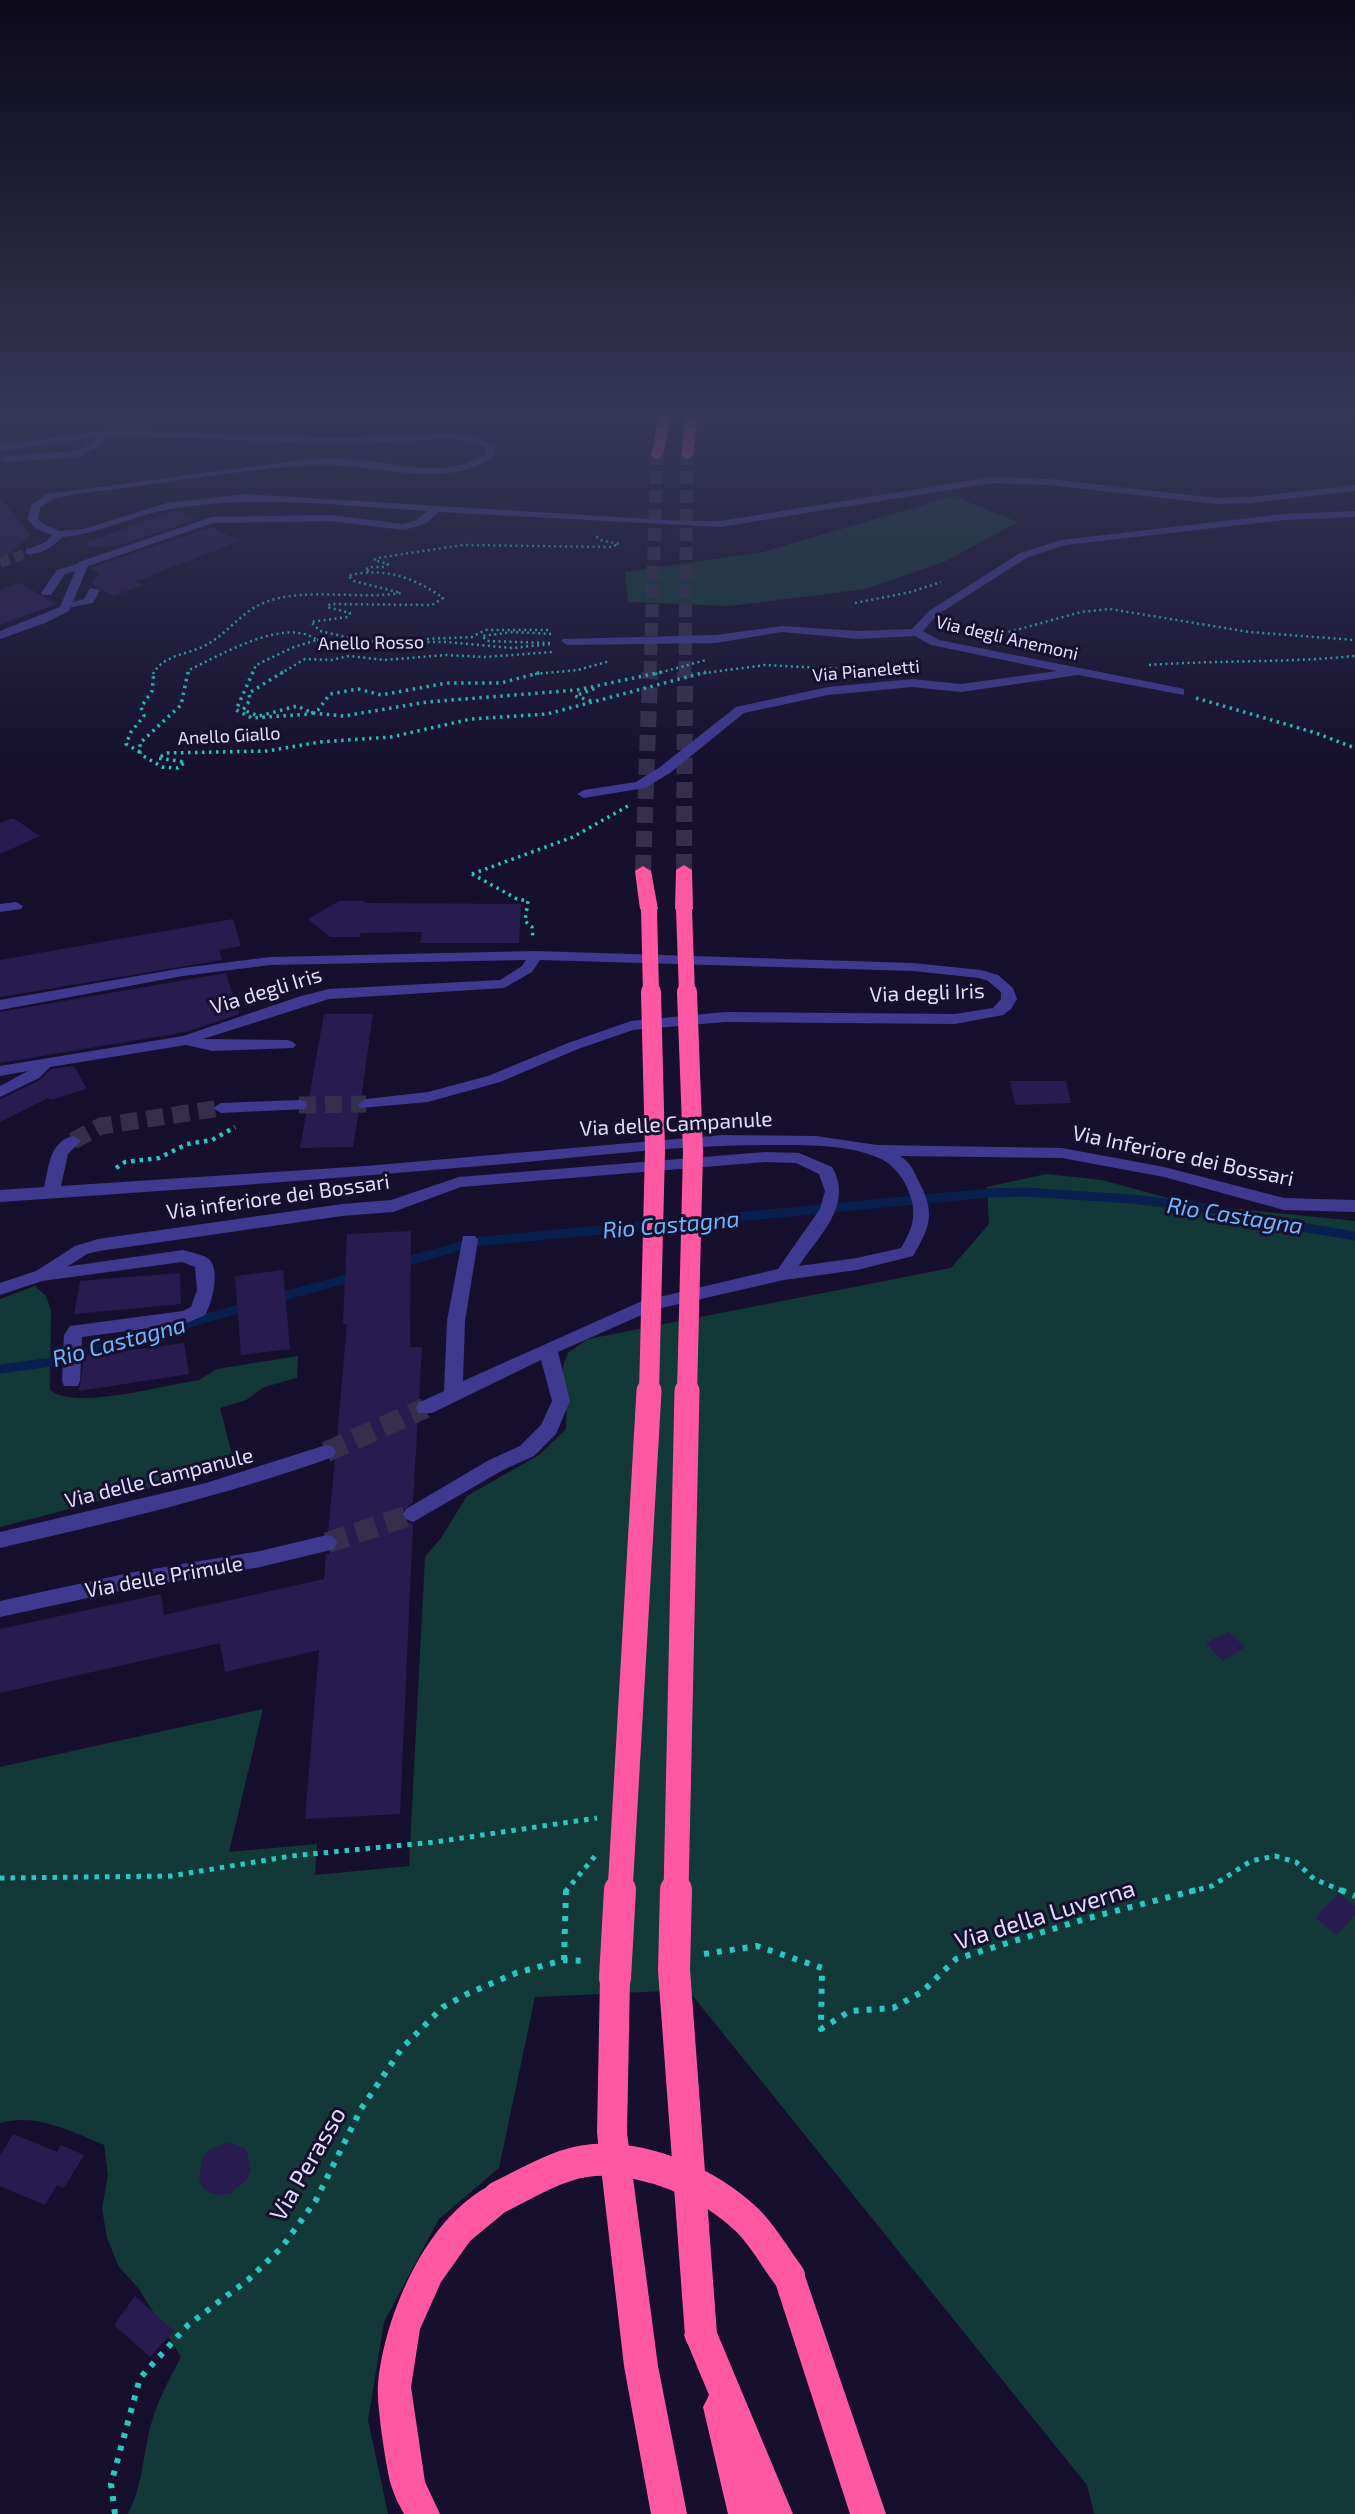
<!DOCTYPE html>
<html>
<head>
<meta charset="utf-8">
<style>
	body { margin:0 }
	canvas { display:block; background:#16102e }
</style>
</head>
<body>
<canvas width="1355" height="2514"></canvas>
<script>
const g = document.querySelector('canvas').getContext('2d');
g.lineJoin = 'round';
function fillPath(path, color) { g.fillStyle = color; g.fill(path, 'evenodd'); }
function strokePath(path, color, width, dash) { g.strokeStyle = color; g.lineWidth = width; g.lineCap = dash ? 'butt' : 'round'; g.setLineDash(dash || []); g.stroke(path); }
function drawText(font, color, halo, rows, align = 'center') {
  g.font = font + ' "Exo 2",sans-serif'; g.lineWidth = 6; g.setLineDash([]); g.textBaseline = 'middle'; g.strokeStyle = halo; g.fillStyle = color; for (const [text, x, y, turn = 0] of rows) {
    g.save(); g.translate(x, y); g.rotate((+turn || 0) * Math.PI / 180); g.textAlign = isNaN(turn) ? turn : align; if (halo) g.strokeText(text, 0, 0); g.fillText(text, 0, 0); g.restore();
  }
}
fillPath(new Path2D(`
	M954,496L1018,522L946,561L865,589L729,606L628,602L625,572L763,552Z
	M1046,1174L1102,1180L1190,1204L1355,1221V2514H1094L1087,2485L688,1990L535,1997L499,2168L439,2219L384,2322L368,2420L388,2514H128C142,2488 143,2457 150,2428C157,2402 168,2381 181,2357L139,2289L119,2267L107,2238L102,2208L108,2175L104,2145C70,2131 37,2113 0,2123V1767L263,1709L229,1852L317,1844L315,1875L409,1866L425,1557L441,1538L467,1496L539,1455L566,1429L567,1397L562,1374L564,1363L568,1353L588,1339L951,1268L989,1224L987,1187Z
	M35,1286L46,1296L51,1310L50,1390C73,1410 157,1387 188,1382L199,1380L217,1369L298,1356L297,1378L264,1387L246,1400L220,1408L235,1466L0,1527V1299Z`), '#133838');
strokePath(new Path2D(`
	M401,1263L474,1242L989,1193L1025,1192L1132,1199L1215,1209L1259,1220L1355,1236
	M276,1298L357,1276
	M0,1369L52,1362L249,1306`), '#08204f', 9);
fillPath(new Path2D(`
	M0,498L31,535L0,562Z
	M176,511L195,520L117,546L88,547L87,542Z
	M211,527L240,541L136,581L142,585L114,596L91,584L99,573L90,568Z
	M19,583L57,604L0,625V590Z
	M13,818L40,836L0,854V823Z
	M339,901H365L364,903L521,904L519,943H420L422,932L360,933L359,937H330L308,919Z
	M233,919L241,946L219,950L222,960L0,997V960Z
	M226,973L239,1014L186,1032L0,1063V1012Z
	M324,1014H373L361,1099L355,1103L359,1110L353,1147L300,1148Z
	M74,1066L87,1089L50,1100L48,1098L0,1122V1099L40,1080L51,1069Z
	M1010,1081H1066L1071,1103L1015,1105Z
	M411,1231L410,1347H422L419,1400L414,1407L418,1416L413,1502L401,1513L404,1520L413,1524L400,1814L305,1819L319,1650L225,1672L220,1643L0,1693V1629L161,1594L164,1615L324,1579L326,1554L335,1552L339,1544L336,1536L328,1532L335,1459L338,1453L336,1447L347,1324H343L347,1234Z
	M283,1270L290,1349L241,1355L235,1276Z
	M180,1273L181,1304L74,1314L80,1281Z
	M184,1343L189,1374L79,1391L84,1356Z
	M1228,1632L1245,1647L1223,1661L1206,1643Z
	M1339,1893L1355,1906V1915L1337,1935L1315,1918Z
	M13,2134L57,2152L61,2145L84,2155L64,2188L57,2185L45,2205L0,2186V2156Z
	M229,2142L246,2149L251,2168L248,2178L231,2193L220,2195L211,2193L203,2188L199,2179L202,2158L209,2150Z
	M135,2296L174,2331L150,2357L114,2325Z`), '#271b50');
strokePath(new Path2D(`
	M0,563L30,552`), '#352f4d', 10, [10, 5]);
strokePath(new Path2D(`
	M299,1105L366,1104
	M73,1141L101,1126L221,1108`), '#352f4d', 17, [17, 9]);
strokePath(new Path2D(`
	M326,1452L425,1408
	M327,1543L413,1514`), '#352f4d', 21, [21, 10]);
strokePath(new Path2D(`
	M650,674L657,455
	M685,674L687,455`), '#352f4d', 13, [13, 6]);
strokePath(new Path2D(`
	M684,870L685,672
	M643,871L650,672`), '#352f4d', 16, [16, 8]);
strokePath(new Path2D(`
	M369,571L365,570L369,567H385L388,564L374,560L377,558L463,545L611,547L619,544L600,540L596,536
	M855,603L911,592L941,582
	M998,635L1081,612L1110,609L1249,632L1355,640
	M317,640L354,642
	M550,643L487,641L482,636L513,632L552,634
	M550,644L513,648L447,642H354L472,637L485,630H551
	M1149,665C1218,660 1286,663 1355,656
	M153,674C163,655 186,655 204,646C227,635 241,611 266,602C305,587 359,600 401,593L354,581L348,576C382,566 416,578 443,598L432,605L330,604L327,607L350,613L348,617L311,622L320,631L359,640
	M188,674L189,670C219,656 285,616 317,640L294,647L256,665L252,674
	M280,674L305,659L331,660L349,656L385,660L445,655L485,657L552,652
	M535,674L578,670L610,661
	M655,674L706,660
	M698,674L765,665L841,669`), '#29c7c2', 2.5, [2, 3.5]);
strokePath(new Path2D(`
	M188,672L181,705L140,743V754L162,767L178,768L185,762L158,758L167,753L267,751L320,742L391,737L471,719L547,714L706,672
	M253,672L236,710L252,718L310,714L318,710L330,694L358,689L381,695L447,683H501L542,672
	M283,672L249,693L250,700L243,710L259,716L297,706L312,713L344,716L427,702L577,690L662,672
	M1196,698L1316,733L1355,748
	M591,701L575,696L596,688
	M140,752L126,744L131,732L144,716L141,707L152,691L154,672
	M472,874L573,837L628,806
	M472,874L517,899L528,901L525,921L532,927L533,939`), '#29c7c2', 3.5, [2.5, 4.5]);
strokePath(new Path2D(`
	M116,1168L125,1162L159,1158L187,1144L212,1140L235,1127`), '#29c7c2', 4.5, [3.5, 5]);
strokePath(new Path2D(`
	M0,1878L171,1876L291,1856L435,1842L597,1818
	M565,1892L595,1856
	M1189,1892L1212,1886L1251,1861L1275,1856L1296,1862L1314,1879L1345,1892`), '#29c7c2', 5, [4.5, 6]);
strokePath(new Path2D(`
	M1341,1890L1355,1896
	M704,1954L757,1946L822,1968L821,2029L850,2011L893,2008L922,1992L956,1959L1085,1919L1196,1890
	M564,1960L566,1890
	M115,2514L111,2484L140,2378L188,2325L249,2279L282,2247L316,2200L361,2109L402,2048L443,2007L469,1993L516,1973L564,1960L588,1961`), '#29c7c2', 6, [5, 8]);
fillPath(new Path2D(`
	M80,563L86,566L84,568L65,574L51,595H43L41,593L57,570Z
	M90,588L100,590L93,603L62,609V605L84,599Z
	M183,1250C190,1252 205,1255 210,1260C220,1272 212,1304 205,1315L187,1323L82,1337L80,1381L78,1386H64L62,1381L64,1335L70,1326L183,1311L191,1307L197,1290L195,1267L182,1262L42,1281L36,1279L33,1275L36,1271Z`), '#3f3990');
fillPath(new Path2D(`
	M127,430L337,438L450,433L475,436L496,447L493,458C437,492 371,461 310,465C230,471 150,485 71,495L54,498L40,508L38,519L43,524L60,531L84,529L167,503L244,494L681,521H720L992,477L1049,479L1216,498L1251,497L1355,485V491L1251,503L1216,504L1049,485L992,483L720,527L439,512L425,524L404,530L330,521L213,523L88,566L69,611L45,623L0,639V631L60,607L79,562L212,517L330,515L403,524L417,520L427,511C342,506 256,494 171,509C133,515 100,534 62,537C53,547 40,555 26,554V550L46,542L52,535L35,528L28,519L31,505L47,494L309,459C329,458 349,458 369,461C409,466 447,477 484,455L486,448L470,441L450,439L337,444L127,436L104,437L100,446L78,457L6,462L1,459L6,456L76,451L93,442L94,438L0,451V445L100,431Z
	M1355,511V517L1284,520L1066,545L1028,557L937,615L923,631L939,640L1180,688L1184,689V695L1078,675L961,692L912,687L828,695L744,713L670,773L645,788L584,798L577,794L584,790L636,782L660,767L736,707L828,687L912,679L961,684L1057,671L931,645L915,636L858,639L782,632L716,643L567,645L561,641L563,639L716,635L782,626L858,631L912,629L929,611L1020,553L1061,540L1284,514Z
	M16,902L23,906L21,909L0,912V904Z
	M536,951L913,963L981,970L998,975L1013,988L1017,999L1011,1009L1003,1015L955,1024L725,1022L633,1030L578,1049L500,1082L428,1102L360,1108L358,1104L366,1099L428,1092L488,1076L568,1043L631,1021L725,1012L955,1014L993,1008L1001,999V992L988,981L979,978L913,971L540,960L532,972L504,988L329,999L203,1039L288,1040L293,1042L296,1045L293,1048L212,1051L186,1045L50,1067L39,1078L0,1097V1086L28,1071L0,1076V1066L183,1036L301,996L329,989L500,980L522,966L526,960L270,965L183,976L0,1010V1000L183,968L270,957Z
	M299,1100L305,1101L307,1105L305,1109L221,1113L213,1108L221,1103Z
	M722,1135L816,1136L877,1145L1062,1148L1164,1167L1284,1198L1355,1200V1212L1284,1210L1164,1177L1062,1158L900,1156C909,1162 913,1168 917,1178C935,1211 932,1224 913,1256L857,1270L784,1280L653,1310L558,1352L570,1401L556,1434L534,1456L503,1470L413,1522L406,1519L403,1514L406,1509L489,1460L520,1446L541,1425L552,1401L541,1360L432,1413H418L416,1408L418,1403L444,1391L447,1321L463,1236H475L478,1240L465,1321L463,1381L642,1301L778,1269L820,1209L825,1191L819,1174L796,1163L765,1162L461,1187L393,1212L342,1216L99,1251L87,1254L48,1279L0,1295V1283L36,1271L75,1246L98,1239L342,1204L391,1200L459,1177L765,1152L799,1153L832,1167C854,1205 819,1235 799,1266L857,1258L901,1248C906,1239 912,1229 913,1218C916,1196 899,1166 879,1158C849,1145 812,1145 780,1145C680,1144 579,1158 480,1166C320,1180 160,1191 0,1202V1190L44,1187C49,1167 49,1142 73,1136L81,1141L68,1154L61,1186L366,1166Z
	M326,1445L333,1447L336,1452L333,1457C224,1496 113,1522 0,1548V1532L206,1483Z
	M327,1535L334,1537L337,1543L334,1549L327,1551L260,1567L129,1589L0,1617V1601L129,1573L260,1551Z`), '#3f3990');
fillPath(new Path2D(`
	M659,417H671L663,455L657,459L651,455Z
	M686,417H698L693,455L687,459L681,455Z
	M684,865L692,870L693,909L684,914L675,909L676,870Z
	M643,866L651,871L658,909L649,914L640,909L635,871Z
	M615,1964L625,1968L630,1978L627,2133L658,2366L687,2514H651L624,2366L597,2133L600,1978L605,1968Z
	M499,2181L510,2186L515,2197L510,2208L470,2241L441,2282L420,2329L411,2387L425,2482L440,2514H404C399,2505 394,2495 391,2485C386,2468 376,2400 378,2384C385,2313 428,2211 499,2181Z
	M789,2260L800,2265L805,2276L886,2514H850L773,2276L778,2265Z
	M701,2318L713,2323L793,2514H728L703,2407L709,2395L684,2335L689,2323Z`), '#ff58a3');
strokePath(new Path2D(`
	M649,909L651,994
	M684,909L687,994`), '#ff58a3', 16);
strokePath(new Path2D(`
	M687,992L693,1152L687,1393
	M649,1393L655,1150L651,992`), '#ff58a3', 20);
strokePath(new Path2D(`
	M620,1892L649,1391
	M676,1892L687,1391`), '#ff58a3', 25);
strokePath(new Path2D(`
	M676,1890L674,1970L701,2335
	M615,1978L620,1890
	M499,2197C528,2183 561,2162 594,2160C648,2157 708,2183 747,2220C763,2235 775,2258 789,2276`), '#ff58a3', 32);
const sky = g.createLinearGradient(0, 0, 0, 769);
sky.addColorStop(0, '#0c0919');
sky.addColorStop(0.54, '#363757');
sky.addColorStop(1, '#36375700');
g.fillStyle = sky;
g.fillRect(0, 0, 1355, 769);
drawText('18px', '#e2ddff', '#16102e', [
	["Via degli Anemoni",1007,638,13],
	["Anello Rosso",371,643,-1],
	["Via Pianeletti",866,671,-5],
	["Anello Giallo",229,736,-3]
]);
drawText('21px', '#e2ddff', '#16102e', [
	["Via degli Iris",266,991,-17],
	["Via degli Iris",927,993,-2],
	["Via delle Campanule",676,1124,-3],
	["Via Inferiore dei Bossari",1183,1156,12],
	["Via inferiore dei Bossari",278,1197,-8],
	["Via delle Campanule",159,1478,-14],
	["Via delle Primule",164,1577,-10]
]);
drawText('italic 23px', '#6bb6ff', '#16102e', [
	["Rio Castagna",1235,1216,9],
	["Rio Castagna",671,1225,-5],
	["Rio Castagna",119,1342,-15]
]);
drawText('24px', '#e2ddff', '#16102e', [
	["Via della Luverna",1045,1915,-17],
	["Via Perasso",308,2164,-60]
]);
</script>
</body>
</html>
